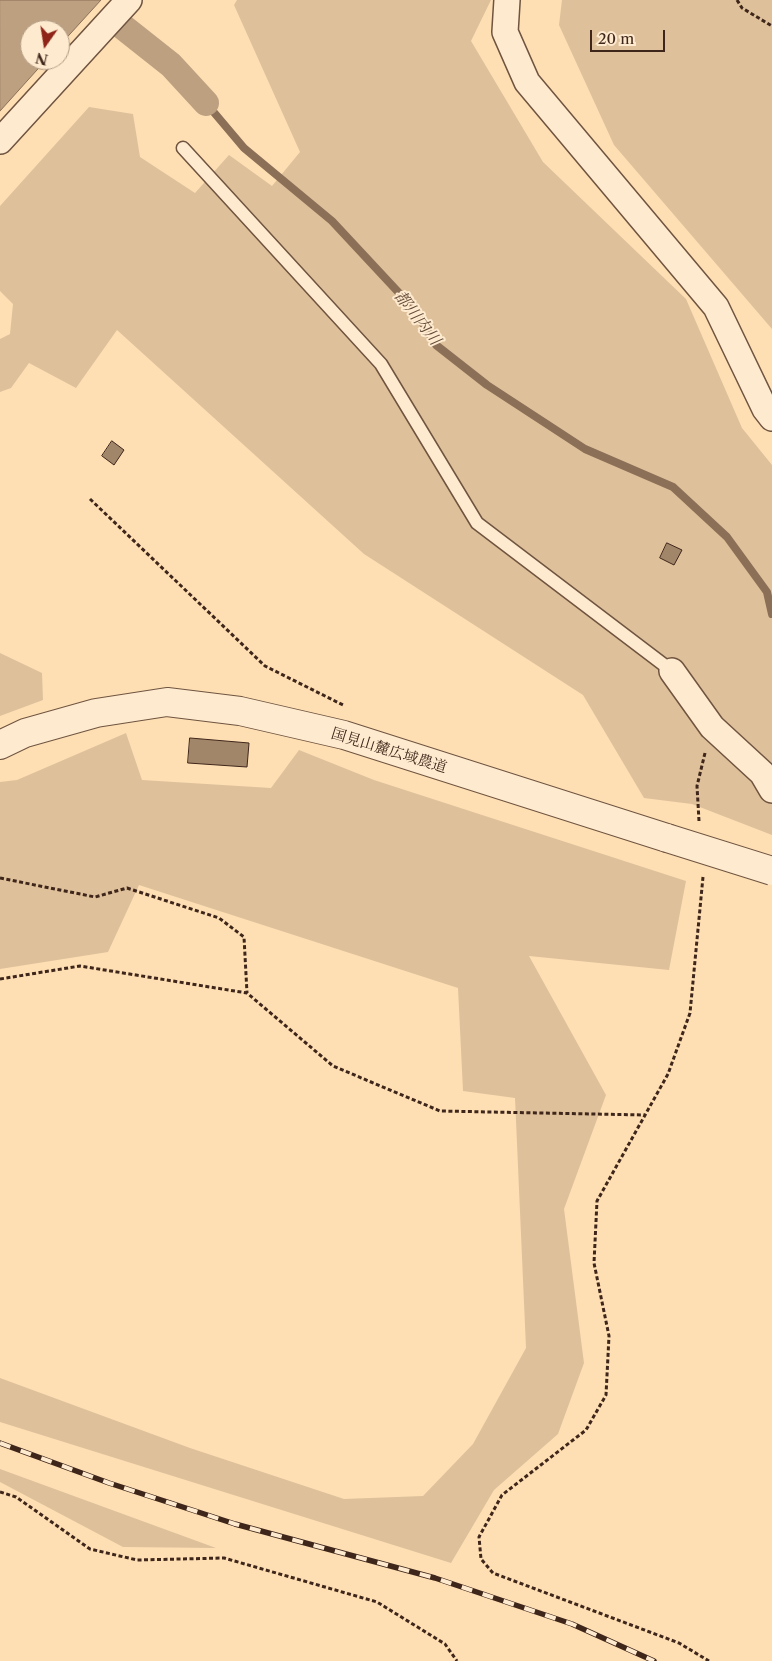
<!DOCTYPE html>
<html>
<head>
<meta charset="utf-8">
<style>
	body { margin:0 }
	#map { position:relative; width:772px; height:1661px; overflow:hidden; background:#fedfb4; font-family:"Libre Caslon Text",serif }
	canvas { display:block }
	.north { position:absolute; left:20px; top:20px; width:50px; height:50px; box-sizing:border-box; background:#feeace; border:1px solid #b29c86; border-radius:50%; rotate:193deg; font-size:14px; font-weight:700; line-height:20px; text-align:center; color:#3f261a }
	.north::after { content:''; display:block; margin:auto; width:18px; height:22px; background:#8f2418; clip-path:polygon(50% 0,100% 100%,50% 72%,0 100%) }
	.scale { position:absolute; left:590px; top:30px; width:75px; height:22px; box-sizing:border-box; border:2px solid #3f261a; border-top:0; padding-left:6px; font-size:15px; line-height:18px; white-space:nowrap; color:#3f261a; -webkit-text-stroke:4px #feeace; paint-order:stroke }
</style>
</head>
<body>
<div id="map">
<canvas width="772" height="1661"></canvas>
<div class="north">N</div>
<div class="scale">20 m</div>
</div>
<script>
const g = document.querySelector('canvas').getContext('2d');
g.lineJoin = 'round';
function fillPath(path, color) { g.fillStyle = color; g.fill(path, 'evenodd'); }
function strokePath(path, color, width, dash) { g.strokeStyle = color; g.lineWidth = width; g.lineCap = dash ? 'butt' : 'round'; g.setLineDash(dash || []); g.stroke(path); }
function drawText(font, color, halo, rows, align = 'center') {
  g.font = font + ' "Libre Caslon Text","Noto Serif JP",serif'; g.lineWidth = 4; g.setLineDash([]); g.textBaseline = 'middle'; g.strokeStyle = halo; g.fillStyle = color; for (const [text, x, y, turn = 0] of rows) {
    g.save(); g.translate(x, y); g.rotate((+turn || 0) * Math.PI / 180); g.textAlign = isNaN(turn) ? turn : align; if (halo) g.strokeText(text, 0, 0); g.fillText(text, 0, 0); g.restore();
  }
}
fillPath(new Path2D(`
	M237,0H491L471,41L543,162L686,299L742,428L772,465V835L692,804L644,798L583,695L364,554L117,330L76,388L29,363L11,388L0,392V339L10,334L13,304L0,291V206L89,107L133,114L140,157L195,193L229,155L272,186L300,152L234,5Z
	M562,0H772V329L614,145L559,25Z
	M0,653L42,673L43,700L0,716Z
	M126,733L142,780L271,788L299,750L374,780L686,881L669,970L529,956L606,1095L564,1209L584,1363L558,1434L494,1490L451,1563L0,1422V1378L190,1448L344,1499L423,1496L473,1444L526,1348L515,1098L463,1091L458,988L139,885L108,952L0,969V782L17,780Z
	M0,1469L216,1548L123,1547L0,1482Z`), '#dec09a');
const water = new Path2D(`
	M0,0H101L60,45V30H30V60H46L0,111Z`);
fillPath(water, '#bda080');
strokePath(water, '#8b6f57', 1);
strokePath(new Path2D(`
	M206,103L244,148L332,221L414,309L436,345L487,385L585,449L673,487L727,537L767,592L772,614`), '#8b6f57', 8);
strokePath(new Path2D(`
	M123,27L171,65L206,103`), '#bda080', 26);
const building = new Path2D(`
	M112,441L124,450L114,465L102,456Z
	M667,543L682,550L674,565L660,558Z
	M190,738L249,743L247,767L188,763Z`);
fillPath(building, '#a2866a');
strokePath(building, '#3f261a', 1);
const service = new Path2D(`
	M183,148L381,364L477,523L672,671`);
const minor = new Path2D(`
	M507,0L505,32L527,82L716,307L765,409L772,418
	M0,141L129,0
	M672,671L712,727L762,773L772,790`);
const tertiary = new Path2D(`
	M0,745L25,733L96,713L167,702L240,711L344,735L667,838`);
strokePath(service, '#6f5440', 15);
strokePath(minor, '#6f5440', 28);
strokePath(tertiary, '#6f5440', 30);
strokePath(new Path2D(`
	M737,0L742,8L772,26
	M90,499L265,666L345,706
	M699,821L697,786L705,753
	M703,877L690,1013L668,1074L597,1201L594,1263L609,1336L606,1395L586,1430L502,1495L479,1537L481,1559L493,1573L679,1643L709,1661
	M0,878L95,897L127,888L219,918L244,937L247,993
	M0,979L80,966L247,993L333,1066L440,1111L645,1115
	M0,1492L16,1497L90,1549L137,1560L224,1558L377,1602L445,1644L457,1661`), '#3f261a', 3, [4, 2.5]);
strokePath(service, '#feeace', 12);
strokePath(minor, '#feeace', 25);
strokePath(tertiary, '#feeace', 28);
const rail = new Path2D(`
	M0,1443L109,1483L235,1524L435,1578L572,1624L654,1661`);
strokePath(rail, '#3f261a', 5.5);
strokePath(rail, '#feeace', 4, [11]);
const tertiaryBridge = new Path2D(`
	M667,838L772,871`);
strokePath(tertiaryBridge, '#6f5440', 30, []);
strokePath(tertiaryBridge, '#feeace', 28);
drawText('15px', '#3f261a', '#feeace', [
	["国見山麓広域農道",389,751,17]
]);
drawText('italic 16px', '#654b39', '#feeace', [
	["都川内川",417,318,52]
]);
</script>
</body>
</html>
